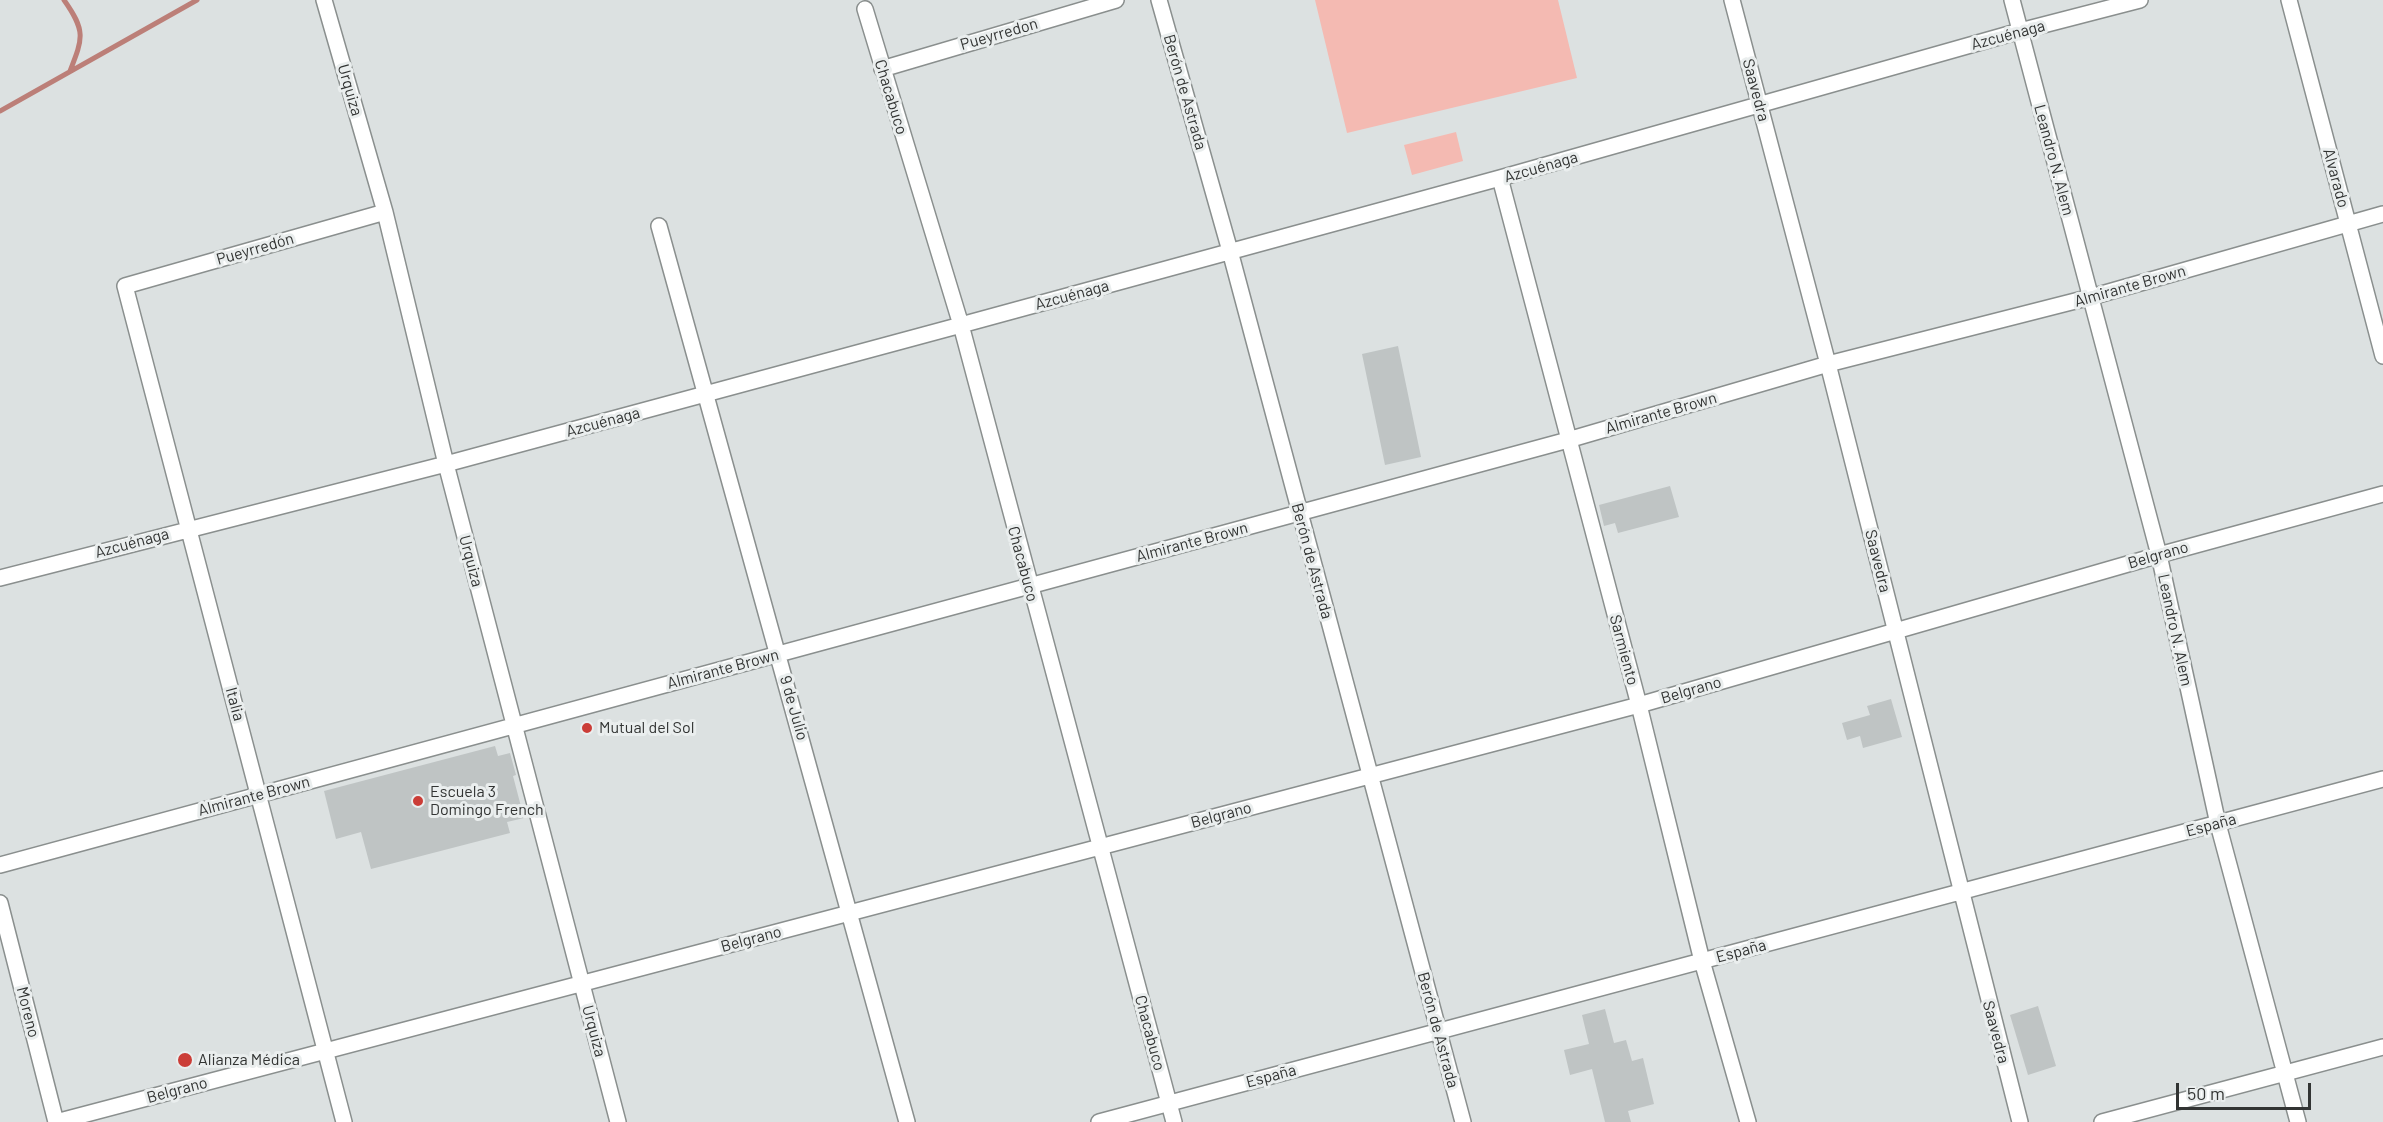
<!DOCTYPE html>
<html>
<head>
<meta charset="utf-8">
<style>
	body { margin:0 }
	#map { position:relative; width:2383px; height:1122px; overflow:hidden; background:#dce1e1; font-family:Barlow,sans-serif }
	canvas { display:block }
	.scale { position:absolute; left:2176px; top:1083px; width:135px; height:27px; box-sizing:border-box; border:3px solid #323433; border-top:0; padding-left:8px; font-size:18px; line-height:21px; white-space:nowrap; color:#323433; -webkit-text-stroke:4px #eaeeee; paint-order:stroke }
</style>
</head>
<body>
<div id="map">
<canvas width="2383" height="1122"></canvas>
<div class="scale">50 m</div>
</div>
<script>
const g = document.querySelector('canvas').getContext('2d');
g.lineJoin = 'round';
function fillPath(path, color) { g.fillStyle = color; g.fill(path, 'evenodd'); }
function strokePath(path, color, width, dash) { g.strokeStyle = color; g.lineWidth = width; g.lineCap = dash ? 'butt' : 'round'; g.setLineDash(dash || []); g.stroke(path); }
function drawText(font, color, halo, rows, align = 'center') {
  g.font = font + ' Barlow,sans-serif'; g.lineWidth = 6; g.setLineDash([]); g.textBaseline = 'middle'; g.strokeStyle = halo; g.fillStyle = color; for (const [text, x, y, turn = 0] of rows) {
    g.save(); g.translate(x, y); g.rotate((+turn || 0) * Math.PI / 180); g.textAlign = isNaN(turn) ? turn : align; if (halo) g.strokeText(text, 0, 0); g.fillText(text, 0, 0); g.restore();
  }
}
fillPath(new Path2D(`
	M1315,0H1558L1577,78L1347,133Z
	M1456,132L1463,161L1412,175L1404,145Z`), '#f4bab2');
strokePath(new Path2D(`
	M64,0C86,31 83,38 70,71
	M0,111L197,0`), '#bc7f78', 5);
fillPath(new Path2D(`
	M1398,346L1421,457L1385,465L1362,354Z
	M1670,486L1679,517L1618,533L1615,523L1604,526L1599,505Z
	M1891,699L1902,737L1863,748L1860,736L1847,740L1842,723L1870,715L1867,706Z
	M495,746L498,756L510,753L516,775L513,776L524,818L507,822L510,833L371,869L361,832L336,839L324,791Z
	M2038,1006L2056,1066L2028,1075L2010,1015Z
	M1605,1009L1614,1043L1626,1040L1632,1061L1643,1058L1654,1104L1628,1111L1631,1122H1605L1592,1069L1570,1075L1564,1050L1589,1044L1582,1015Z`), '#bfc4c4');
const street = new Path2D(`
	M324,0L385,212L446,464L618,1122
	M1159,0L1230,251L1463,1122
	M1732,0L1828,364L2020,1122
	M2012,0L2159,555L2218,824L2298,1122
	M2289,0L2383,356
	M865,9L961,325L1174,1122
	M882,69L1116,0
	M1500,178L1639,705L1702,961L1748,1122
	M659,226L907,1122
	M0,578L446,464L961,325L1500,178L2020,31L2140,0
	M0,865L1568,440L1828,364L2091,297L2383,214
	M0,903L56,1122
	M56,1122L1639,705L2159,555L2383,494
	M344,1122L125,286L385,212
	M1099,1122L2383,779
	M2102,1122L2383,1047`);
strokePath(street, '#8a8f8e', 18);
strokePath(street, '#fff', 15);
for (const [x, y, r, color] of [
	[587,728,6,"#cb3d37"],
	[418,801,6,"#cb3d37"],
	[185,1060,8,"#cb3d37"]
]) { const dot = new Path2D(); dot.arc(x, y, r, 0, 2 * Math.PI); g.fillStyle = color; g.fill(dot); strokePath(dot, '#eaeeee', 2); }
drawText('16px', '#323433', '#eaeeee', [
	["Pueyrredon",999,34,-16],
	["Azcuénaga",2008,35,-15],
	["Urquiza",350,90,74],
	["Saavedra",1756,90,75],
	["Berón de Astrada",1185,92,74],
	["Chacabuco",891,97,73],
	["Leandro N. Alem",2054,160,75],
	["Azcuénaga",1541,167,-16],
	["Alvarado",2336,178,75],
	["Pueyrredón",255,249,-16],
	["Almirante Brown",2130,286,-16],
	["Azcuénaga",1072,295,-15],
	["Almirante Brown",1661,413,-16],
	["Azcuénaga",603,422,-15],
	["Almirante Brown",1192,542,-15],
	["Azcuénaga",132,543,-15],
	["Belgrano",2158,555,-16],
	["Urquiza",471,561,75],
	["Berón de Astrada",1312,561,75],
	["Saavedra",1878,561,76],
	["Chacabuco",1023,564,75],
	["Leandro N. Alem",2175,630,78],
	["Sarmiento",1624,650,75],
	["Almirante Brown",723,669,-15],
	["Belgrano",1691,690,-16],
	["Italia",235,704,75],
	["9 de Julio",794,708,74],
	["Almirante Brown",254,796,-15],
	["Belgrano",1221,815,-15],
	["España",2211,825,-15],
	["Belgrano",751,939,-15],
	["España",1741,951,-15],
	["Moreno",28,1012,76],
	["Berón de Astrada",1438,1030,75],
	["Urquiza",594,1031,75],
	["Saavedra",1996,1032,75],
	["Chacabuco",1150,1033,75],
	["España",1271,1076,-15],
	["Belgrano",177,1090,-15]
]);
drawText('16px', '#323433', '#eaeeee', [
	["Mutual del Sol",599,728],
	["Escuela 3",430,792],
	["Domingo French",430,810],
	["Alianza Médica",198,1060]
], 'left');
</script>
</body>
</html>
